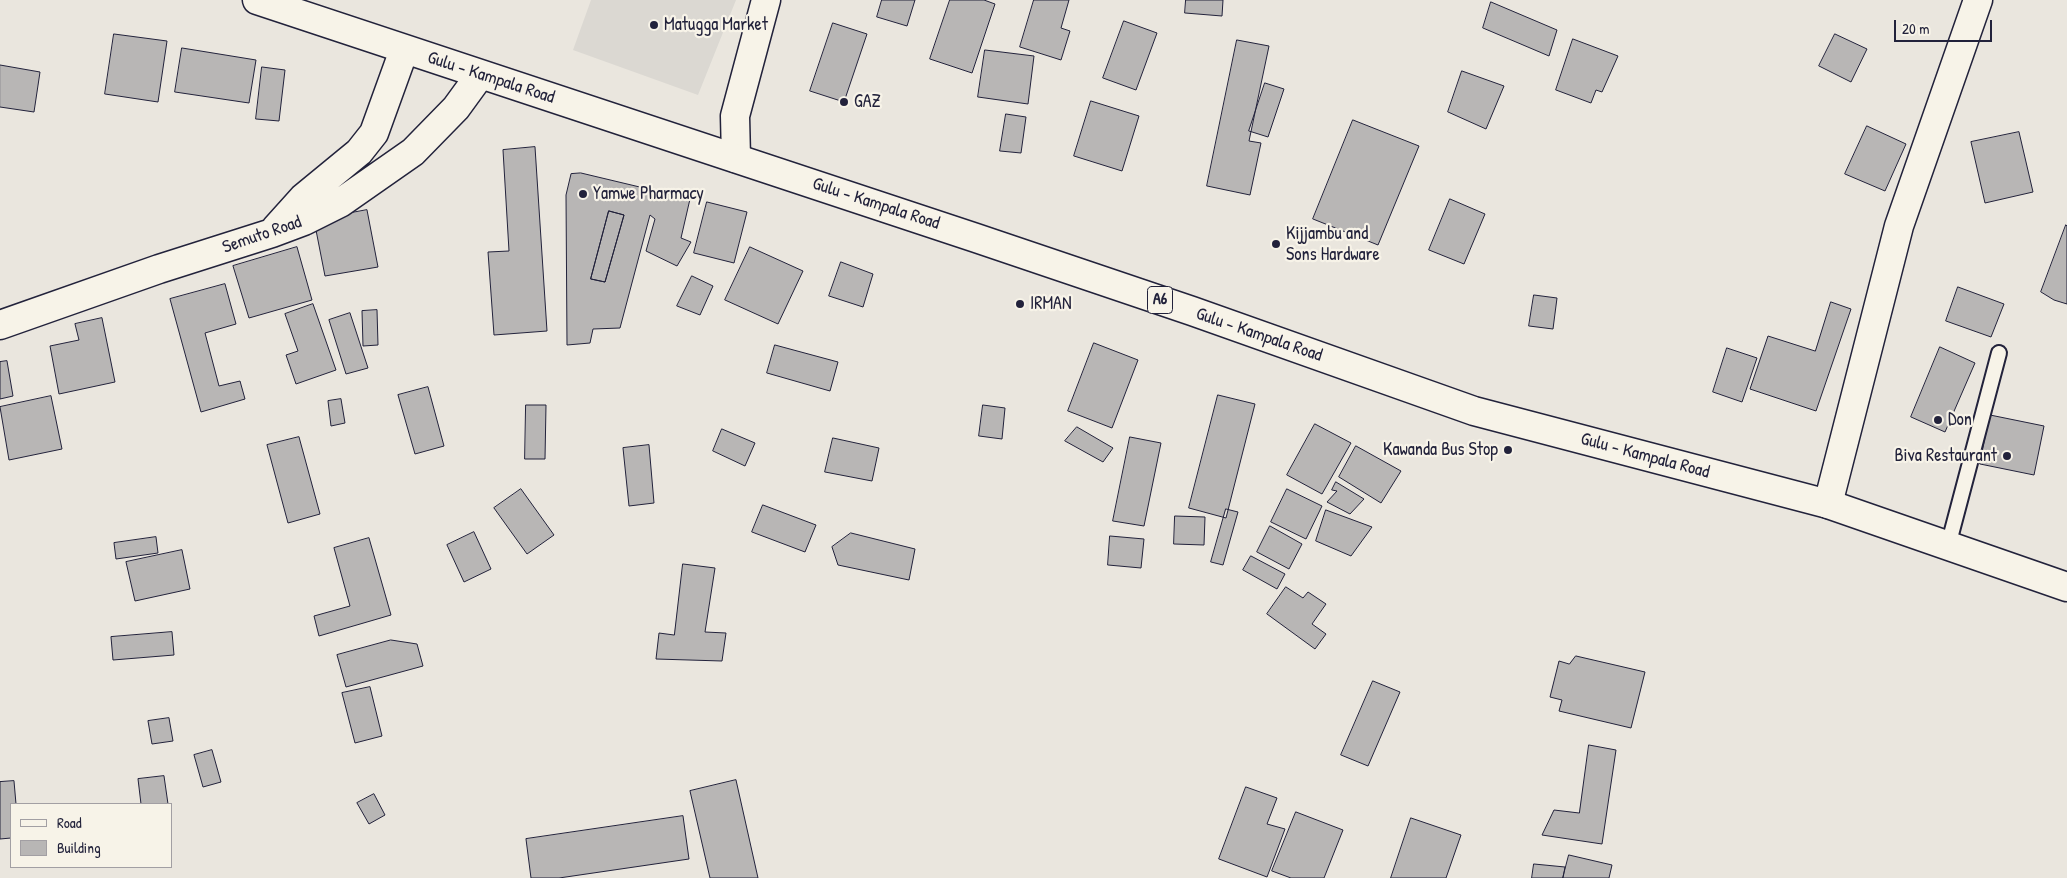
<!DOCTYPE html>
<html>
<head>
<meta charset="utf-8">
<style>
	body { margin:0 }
	#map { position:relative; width:2067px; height:878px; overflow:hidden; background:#eae6de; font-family:"Patrick Hand",sans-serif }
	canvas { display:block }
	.legend { position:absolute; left:10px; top:803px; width:162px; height:65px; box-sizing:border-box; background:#f7f3e8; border:1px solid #a29fa3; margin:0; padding:6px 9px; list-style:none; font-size:15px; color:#22223b }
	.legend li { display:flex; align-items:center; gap:10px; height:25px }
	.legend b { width:25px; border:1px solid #a29fa3 }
	.scale { position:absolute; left:1894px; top:20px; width:98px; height:22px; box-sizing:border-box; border:2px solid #22223b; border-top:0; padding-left:6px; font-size:15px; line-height:18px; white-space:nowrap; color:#22223b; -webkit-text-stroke:4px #f7f3e8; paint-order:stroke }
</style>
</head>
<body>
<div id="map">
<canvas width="2067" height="878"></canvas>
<ul class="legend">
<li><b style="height:6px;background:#f7f3e8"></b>Road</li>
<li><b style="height:14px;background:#b8b6b5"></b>Building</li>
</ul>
<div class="scale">20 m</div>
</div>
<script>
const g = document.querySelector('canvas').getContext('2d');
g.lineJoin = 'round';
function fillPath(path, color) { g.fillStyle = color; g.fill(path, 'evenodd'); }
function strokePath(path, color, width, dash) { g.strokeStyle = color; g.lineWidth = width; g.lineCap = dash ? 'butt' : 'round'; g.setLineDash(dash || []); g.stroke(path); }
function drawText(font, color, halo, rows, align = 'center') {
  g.font = font + ' "Patrick Hand",sans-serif'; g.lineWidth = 4.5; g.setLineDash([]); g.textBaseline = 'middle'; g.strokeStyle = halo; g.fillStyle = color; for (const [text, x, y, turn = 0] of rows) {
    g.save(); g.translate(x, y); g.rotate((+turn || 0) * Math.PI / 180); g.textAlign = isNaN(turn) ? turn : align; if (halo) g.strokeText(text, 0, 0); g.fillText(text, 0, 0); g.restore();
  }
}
fillPath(new Path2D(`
	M591,0H736L698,95L573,50Z`), '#dbd8d2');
const building = new Path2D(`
	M882,0H915L907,26L877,17Z
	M950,0H984L995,4L972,73L930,59Z
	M1034,0H1069L1061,28L1070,31L1061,60L1020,47Z
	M1186,0H1223L1222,16L1185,13Z
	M1491,2L1557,30L1549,56L1483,28Z
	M1124,21L1157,33L1136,90L1103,78Z
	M833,23L867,34L844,102L810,91Z
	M114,34L167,41L158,102L105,94Z
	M1835,34L1867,49L1851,82L1819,66Z
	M1573,39L1618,56L1602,92L1596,90L1591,103L1556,90Z
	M1237,40L1269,46L1249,141L1261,143L1250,195L1207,186Z
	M182,48L256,60L249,103L175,92Z
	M985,50L1034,56L1028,104L978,97Z
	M0,65L40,72L34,112L0,107Z
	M262,67L285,70L279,121L256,119Z
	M1462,71L1504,86L1486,129L1448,112Z
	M1265,83L1284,89L1268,137L1249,131Z
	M1091,101L1139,116L1122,171L1074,156Z
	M1006,114L1026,117L1021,153L1000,151Z
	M1353,120L1419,146L1378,245L1313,219Z
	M1867,126L1906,144L1885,191L1845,174Z
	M2019,132L2033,192L1985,203L1971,142Z
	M535,147L547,331L494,335L488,252L509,251L503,150Z
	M581,173L690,199L681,238L691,242L677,266L646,251L655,219L650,215L620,328L593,329L590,343L567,345L566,195L571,174ZM609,211L624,215L605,282L591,279Z
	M1450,199L1485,214L1464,264L1429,250Z
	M707,202L747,212L734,263L694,253Z
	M367,210L378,267L325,276L314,220Z
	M609,211L624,215L605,282L591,279Z
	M2066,225L2067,226V304L2054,300L2041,292Z
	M297,247L312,300L249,318L233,266Z
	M750,247L803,271L778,324L725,300Z
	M841,262L873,274L863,307L829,296Z
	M692,276L713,286L700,315L677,306Z
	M225,284L236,324L205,333L219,386L240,381L245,399L201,412L170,299Z
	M1958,287L2004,304L1991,337L1946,321Z
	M1534,295L1557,298L1553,329L1529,326Z
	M1831,302L1851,309L1816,411L1750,389L1768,336L1815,351Z
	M313,304L336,370L296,384L286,355L298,351L285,314Z
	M377,310L378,345L363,346L362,311Z
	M350,313L368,368L346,374L329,320Z
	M102,318L115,382L59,394L50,346L79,340L75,324Z
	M1094,343L1138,360L1112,428L1068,411Z
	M775,345L838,362L830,391L767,373Z
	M1940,347L1975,363L1945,432L1911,417Z
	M1727,348L1757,358L1742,402L1713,392Z
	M7,361L13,396L0,399V362Z
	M428,387L444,446L415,454L398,395Z
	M1218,395L1255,404L1226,518L1189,508Z
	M51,396L62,449L9,460L0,407Z
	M341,399L345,423L331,426L328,401Z
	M526,405H546L545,459H525Z
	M983,405L1005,408L1002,439L979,436Z
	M1990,415L2044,426L2034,475L1980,464Z
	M1315,424L1351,443L1322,494L1287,475Z
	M1077,427L1113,448L1103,462L1065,441Z
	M722,429L755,443L745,466L713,451Z
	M299,437L320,514L288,523L267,445Z
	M1130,437L1161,443L1144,526L1113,521Z
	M833,438L879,448L872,481L825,472Z
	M649,445L654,503L629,506L623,448Z
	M1356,446L1401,471L1381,503L1339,477Z
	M1336,482L1364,499L1350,514L1327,502L1337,491L1332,490Z
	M521,489L554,535L527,554L494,508Z
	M1287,489L1322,506L1306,539L1271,522Z
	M763,505L816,525L805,552L752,532Z
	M1226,509L1238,512L1223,565L1211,562Z
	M1326,510L1372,527L1351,556L1316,541Z
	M1175,516L1205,517L1204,545L1174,544Z
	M1270,526L1302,544L1289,569L1257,552Z
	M474,532L491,569L464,582L447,545Z
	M851,533L915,549L909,580L838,565L832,547Z
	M1110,536L1144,539L1141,568L1108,565Z
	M156,537L158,553L116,559L114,543Z
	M369,538L391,615L319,636L314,616L350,606L334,548Z
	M182,550L190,589L135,601L126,562Z
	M1251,556L1285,574L1277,589L1243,570Z
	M683,564L715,568L705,632L726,633L722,661L656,659L659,633L674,635Z
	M1286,587L1303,598L1308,592L1326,604L1312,624L1326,634L1315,649L1267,614Z
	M172,632L174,655L113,660L111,637Z
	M391,640L417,644L423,666L346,687L337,655Z
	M1576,656L1645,672L1631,728L1559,711L1562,700L1550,697L1559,661L1569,664Z
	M1373,681L1400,692L1368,766L1341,755Z
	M370,687L382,736L355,743L342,693Z
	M169,718L173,741L152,744L148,721Z
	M1589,745L1616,750L1602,844L1542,835L1554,810L1579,813Z
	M212,750L221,782L203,787L194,755Z
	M164,776L168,804H141L138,779Z
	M736,780L758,878H710L690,791Z
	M14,781L16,804H11V838L0,839V782Z
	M1246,787L1277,798L1267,824L1285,829L1267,877L1219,859Z
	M374,794L385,815L369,824L357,803Z
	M1296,812L1343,830L1324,878H1291L1272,871Z
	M683,816L689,859L559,878H531L526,839Z
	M1411,818L1461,835L1446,878H1391Z
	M1569,855L1612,865L1609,878H1563Z
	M1534,864L1565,867L1563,878H1532Z`);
fillPath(building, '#b8b6b5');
strokePath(building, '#22223b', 1);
const lane = new Path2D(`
	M1948,546L1999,353`);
const street = new Path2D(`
	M736,158L735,116L766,0
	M1828,504L1899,226L1978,0`);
const secondary = new Path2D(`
	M276,228L303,198L359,152L374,133L404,50
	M0,325L159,269L272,233L304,221L340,203L413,152L456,108L480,75`);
const primary = new Path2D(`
	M257,0L976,238L1192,311L1474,411L1828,504L2067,587`);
strokePath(lane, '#22223b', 18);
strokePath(street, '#22223b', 31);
strokePath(secondary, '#22223b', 31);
strokePath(primary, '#22223b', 31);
strokePath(lane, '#f7f3e8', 14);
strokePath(street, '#f7f3e8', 28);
strokePath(secondary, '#f7f3e8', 28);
strokePath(primary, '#f7f3e8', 28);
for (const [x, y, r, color] of [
	[654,25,5,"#22223b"],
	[844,102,5,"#22223b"],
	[583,194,5,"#22223b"],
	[1276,244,5,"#22223b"],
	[1020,304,5,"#22223b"],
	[1938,420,5,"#22223b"],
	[1508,450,5,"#22223b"],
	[2007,456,5,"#22223b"]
]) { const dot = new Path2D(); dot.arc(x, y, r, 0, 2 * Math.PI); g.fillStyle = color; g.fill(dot); strokePath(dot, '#f7f3e8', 2); }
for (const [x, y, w] of [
	[1160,300,25]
]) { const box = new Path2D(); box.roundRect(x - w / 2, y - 13.5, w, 27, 4); g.fillStyle = '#f7f3e8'; g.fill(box); strokePath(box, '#22223b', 1); }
drawText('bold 16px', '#22223b', null, [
	["A6",1160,300]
]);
drawText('18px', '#22223b', '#f7f3e8', [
	["Matugga Market",664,25],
	["GAZ",854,102],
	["Yamwe Pharmacy",593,194],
	["Kijjambu and",1286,234],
	["Sons Hardware",1286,255],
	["IRMAN",1030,304],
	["Don",1948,420],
	["Kawanda Bus Stop",1498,450,"right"],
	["Biva Restaurant",1997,456,"right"]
], 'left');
drawText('18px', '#22223b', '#f7f3e8', [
	["Gulu - Kampala Road",491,78,18],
	["Gulu - Kampala Road",876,204,18],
	["Semuto Road",262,235,-19],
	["Gulu - Kampala Road",1259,335,19],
	["Gulu - Kampala Road",1645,456,15]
]);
</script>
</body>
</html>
